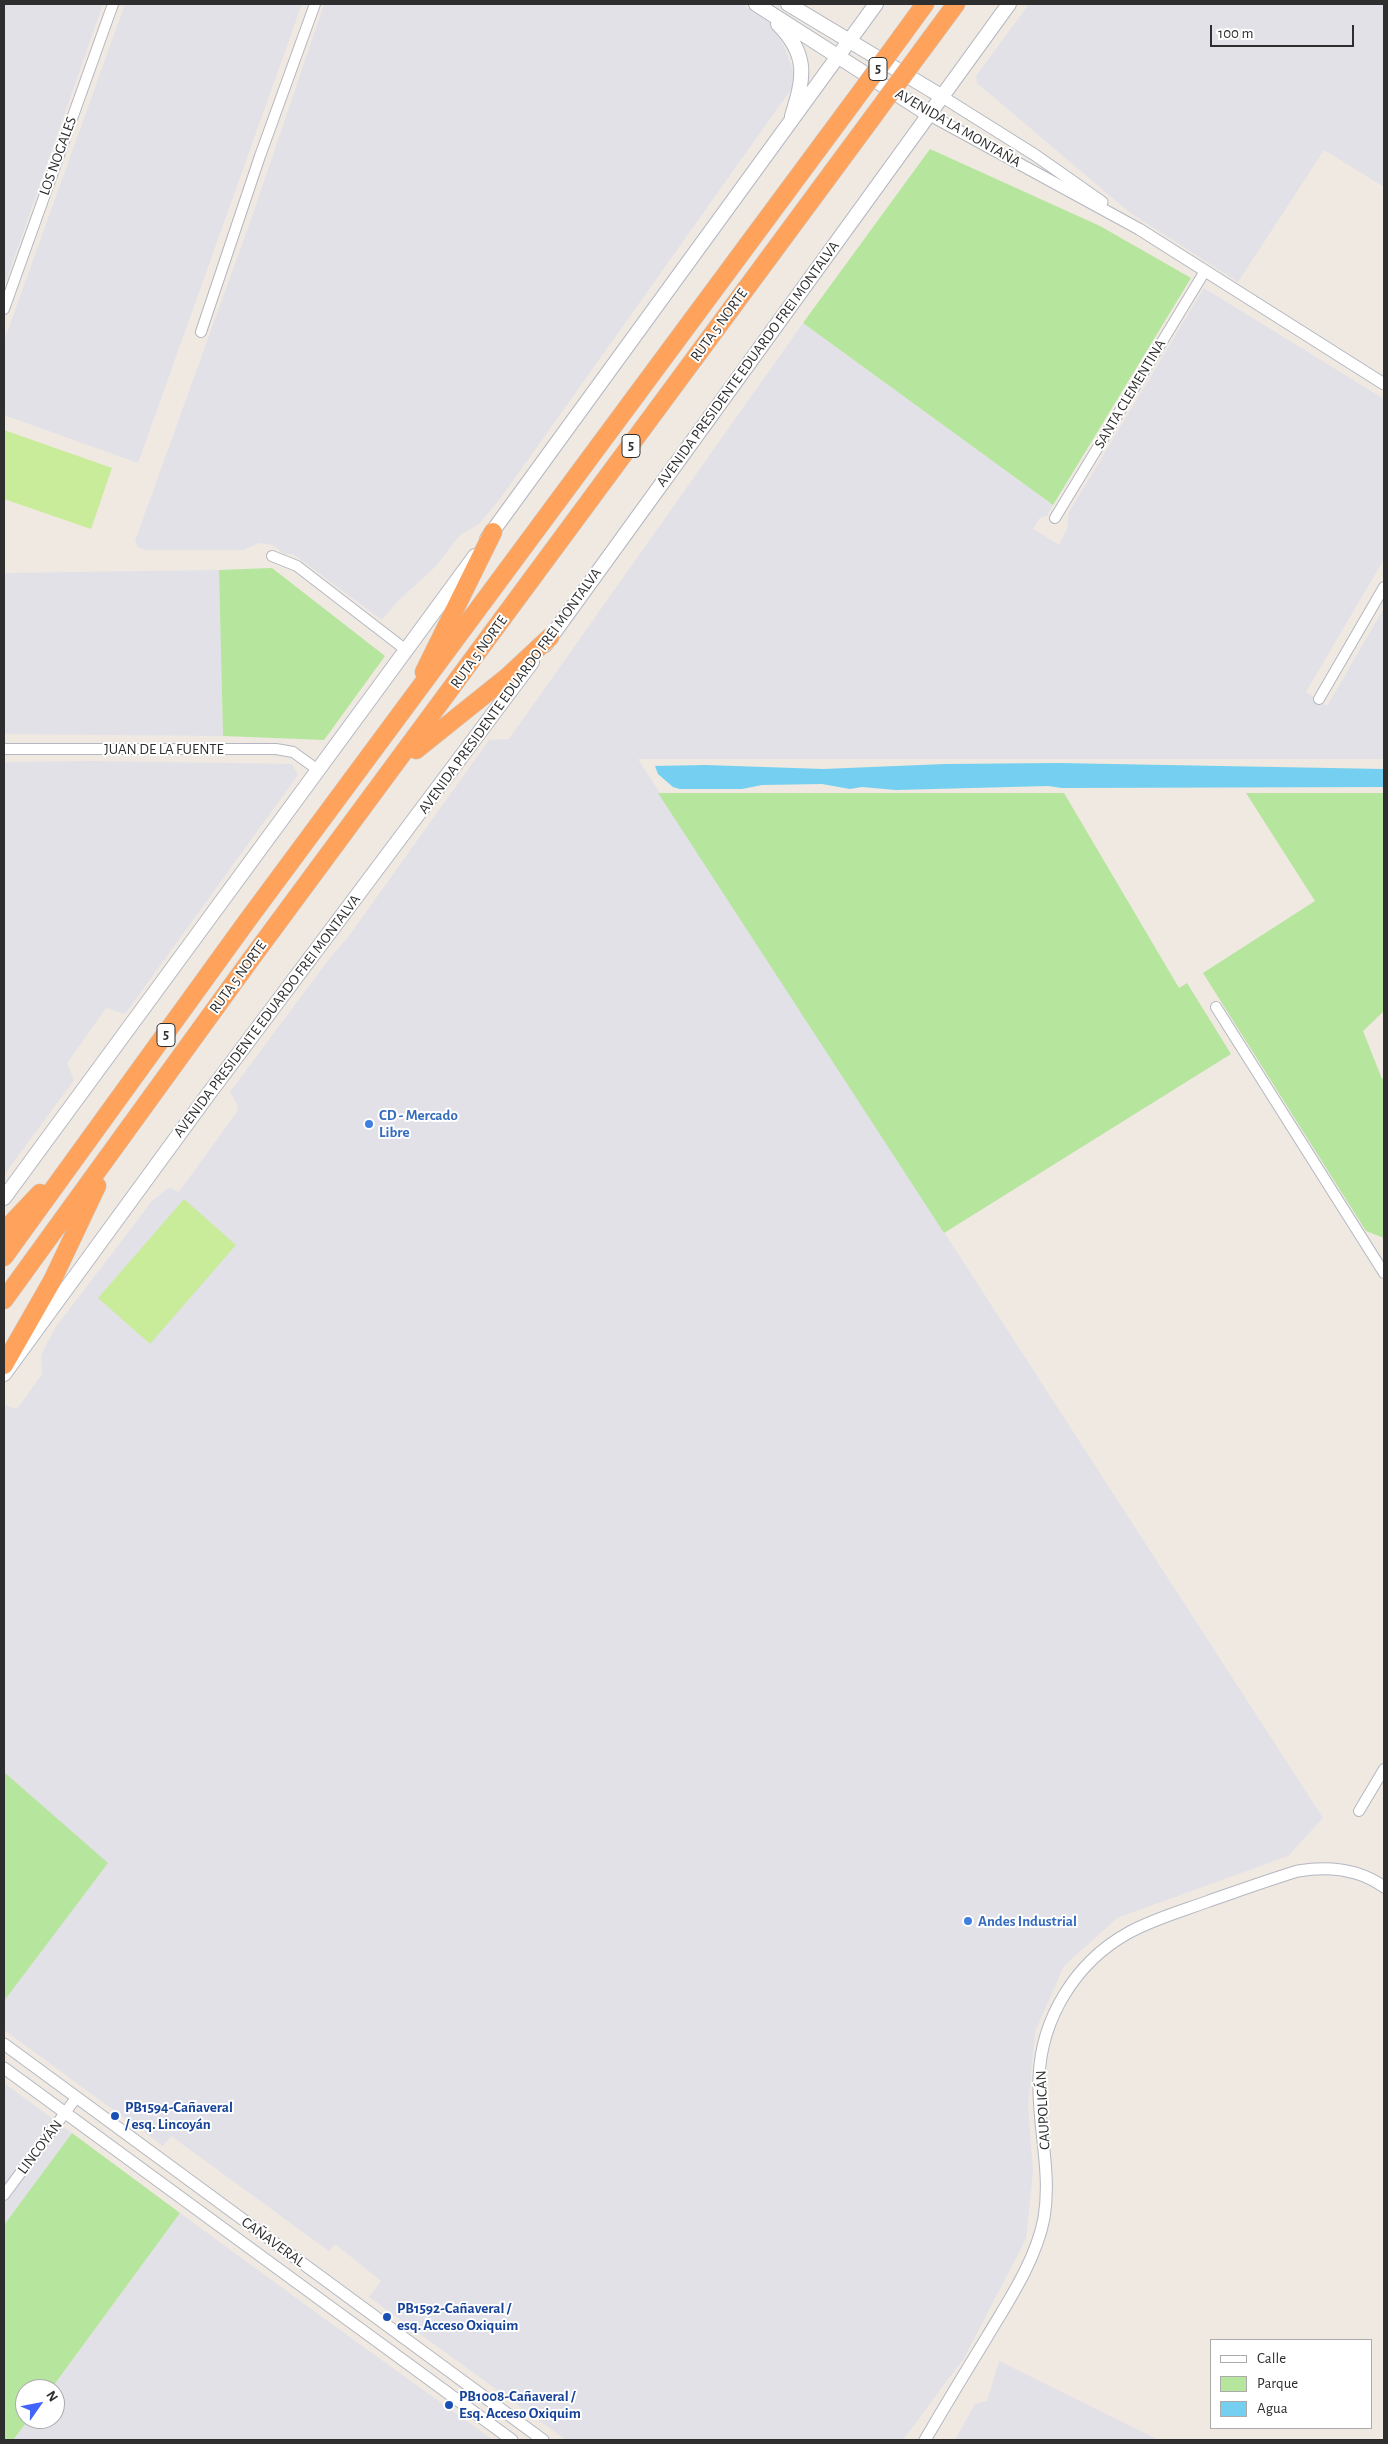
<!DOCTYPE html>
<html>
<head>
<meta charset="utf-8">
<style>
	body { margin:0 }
	#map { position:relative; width:1388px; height:2444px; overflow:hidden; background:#efe9e1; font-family:"Alegreya Sans",sans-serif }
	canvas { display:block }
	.frame { position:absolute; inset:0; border:5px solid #2e2e2e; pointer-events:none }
	.legend { position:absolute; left:1210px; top:2339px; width:162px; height:90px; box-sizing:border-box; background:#fff; border:1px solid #ababab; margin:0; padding:6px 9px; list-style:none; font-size:15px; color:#2e2e2e }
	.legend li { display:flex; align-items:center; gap:10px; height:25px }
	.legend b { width:25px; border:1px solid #ababab }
	.north { position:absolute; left:15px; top:2379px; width:50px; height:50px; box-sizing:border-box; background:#fff; border:1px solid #ababab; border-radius:50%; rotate:57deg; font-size:14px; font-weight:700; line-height:20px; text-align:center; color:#2e2e2e }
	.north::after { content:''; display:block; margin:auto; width:18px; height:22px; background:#4264fb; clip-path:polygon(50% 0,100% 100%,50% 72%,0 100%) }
	.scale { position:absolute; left:1210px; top:25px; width:144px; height:22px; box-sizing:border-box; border:2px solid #2e2e2e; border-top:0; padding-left:6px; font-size:15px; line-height:18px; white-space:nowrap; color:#2e2e2e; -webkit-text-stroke:4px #fff; paint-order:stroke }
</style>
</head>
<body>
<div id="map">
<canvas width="1388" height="2444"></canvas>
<div class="frame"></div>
<ul class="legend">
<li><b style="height:6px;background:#fff"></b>Calle</li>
<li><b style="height:14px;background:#b6e59e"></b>Parque</li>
<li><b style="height:14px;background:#75cff0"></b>Agua</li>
</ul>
<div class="north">N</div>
<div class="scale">100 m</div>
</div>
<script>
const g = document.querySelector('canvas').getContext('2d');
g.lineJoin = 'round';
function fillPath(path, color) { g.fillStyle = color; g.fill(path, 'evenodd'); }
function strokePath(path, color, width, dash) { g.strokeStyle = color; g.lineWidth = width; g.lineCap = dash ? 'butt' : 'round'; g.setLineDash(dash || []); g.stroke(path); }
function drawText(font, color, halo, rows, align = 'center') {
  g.font = font + ' "Alegreya Sans",sans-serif'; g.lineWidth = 4; g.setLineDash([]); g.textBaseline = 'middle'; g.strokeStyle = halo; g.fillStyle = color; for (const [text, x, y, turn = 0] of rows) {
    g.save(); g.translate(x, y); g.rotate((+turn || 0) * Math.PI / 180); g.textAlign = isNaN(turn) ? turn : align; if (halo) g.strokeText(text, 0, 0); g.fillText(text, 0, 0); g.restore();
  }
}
fillPath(new Path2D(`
	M4,4H103L4,287Z
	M125,4H302L138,463L4,415V341Z
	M324,4H742L769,21L784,46L797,81L500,499L479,524L460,535L435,567L397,602L382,620L293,554H284L273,545L259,543L244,550H145L138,547L135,541L254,211Z
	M1029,4H1384V187L1324,150L1238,282L1129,212L977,83L976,76Z
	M1204,288L1384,399V559L1306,692L1327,706L1384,608V759H638L1323,1818L1288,1856L1117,1918L1064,1966L1035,2032L1028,2106L1033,2172L1026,2239L964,2358L903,2440H566L369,2297L381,2281L335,2244L329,2251L171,2136L163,2146L4,2030V2001L107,1863L4,1772V1405L17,1409L42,1374L41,1355L55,1328L152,1201L167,1189L171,1188L178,1192L181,1189L237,1112L238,1106L230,1092L329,959L349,936L489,740L509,739L803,323L1053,505L1047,516L1040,518L1033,529L1059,545L1067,529L1069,512Z
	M219,570L223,736L4,734V573Z
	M93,761L292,764L298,775L125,1014L106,1008L67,1063L74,1080L4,1175V762Z
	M4,2083L72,2133L4,2225Z
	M180,2213L340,2330L493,2440H13L29,2419H55V2389H51Z
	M999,2361L1159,2440H955L975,2404L987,2401Z`), '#e3e1e8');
fillPath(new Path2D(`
	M930,149L1100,226L1191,278L1053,505L803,323Z
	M272,568L385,656L324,740L223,736L219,570Z
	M658,793H1064L1179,988L1187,983L1231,1054L944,1233Z
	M1246,793H1384V1011L1363,1031L1382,1079L1384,1078V1238L1366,1231L1203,973L1315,901Z
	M4,1772L108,1863L4,2001Z
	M72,2133L180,2213L51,2389H25V2419H29L13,2440H4V2225Z`), '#b6e59e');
fillPath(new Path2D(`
	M4,430L112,468L91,529L4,499Z
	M184,1199L236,1245L150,1344L98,1298Z`), '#c9ec9a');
fillPath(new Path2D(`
	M1058,763L1384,769V787L1062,788L1048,786L896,790L862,787L850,789L822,784L762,785L742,789H680L673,787L658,774L655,766L705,765L823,769L945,764Z`), '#75cff0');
const minor = new Path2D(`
	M4,309L113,4
	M201,332L260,156L315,4
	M1055,518L1205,271
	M272,556L297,566L406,650
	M1319,699L1384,587
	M4,749H276L293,752L318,770
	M1216,1007L1384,1273
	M1359,1811L1384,1769
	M4,2195L76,2098`);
const tertiary = new Path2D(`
	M941,96L1035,155L1102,202
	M928,114L1139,229L1384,384
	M4,2044L543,2440
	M4,2068L512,2440
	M925,2440C945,2406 966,2371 987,2337C1009,2300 1036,2260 1044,2218C1052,2170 1037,2125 1039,2078C1041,2018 1076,1962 1128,1933C1153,1919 1182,1911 1209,1901C1238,1891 1268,1880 1298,1871C1328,1866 1359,1869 1384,1887`);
const secondary = new Path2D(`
	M756,4L928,114
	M788,4L941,96
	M778,24C809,55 804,78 792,116
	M487,539L876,4
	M545,645L1009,4
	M4,1198L475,556
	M4,1374L207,1096L532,662`);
const motorway = new Path2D(`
	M901,37L925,4
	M922,50L956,4
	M424,672L493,532
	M416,750L507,677L550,637
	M4,1231L40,1193
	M4,1257L247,921L854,101
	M4,1300L251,959L875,114
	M4,1365L52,1281L97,1186`);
strokePath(minor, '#b4b7c1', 12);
strokePath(tertiary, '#b4b7c1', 13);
strokePath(secondary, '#b4b7c1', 16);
strokePath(motorway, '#c9c9c9', 19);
strokePath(minor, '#fff', 10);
strokePath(tertiary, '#fff', 11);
strokePath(secondary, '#fff', 14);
strokePath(motorway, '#ffa35c', 18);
const motorwayBridge = new Path2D(`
	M854,101L901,37
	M875,114L922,50`);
strokePath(motorwayBridge, '#c9c9c9', 19, []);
strokePath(motorwayBridge, '#ffa35c', 18);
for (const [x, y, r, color] of [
	[369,1124,5,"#3f7fe0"],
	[968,1921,5,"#3f7fe0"],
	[115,2116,5,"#1a4fb4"],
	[387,2317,5,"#1a4fb4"],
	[449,2405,5,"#1a4fb4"]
]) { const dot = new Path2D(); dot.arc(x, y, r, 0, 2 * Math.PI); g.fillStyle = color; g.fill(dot); strokePath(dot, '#fff', 2); }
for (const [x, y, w] of [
	[878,69,18],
	[631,446,18],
	[166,1035,18]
]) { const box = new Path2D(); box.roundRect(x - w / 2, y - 11.5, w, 23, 4); g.fillStyle = '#fff'; g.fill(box); strokePath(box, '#2e2e2e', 1); }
drawText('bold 14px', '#2e2e2e', null, [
	["5",878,69],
	["5",631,446],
	["5",166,1035]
]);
drawText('15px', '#2e2e2e', '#fff', [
	["AVENIDA LA MONTAÑA",958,128,30],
	["LOS NOGALES",58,156,-70],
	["RUTA 5 NORTE",719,325,-54],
	["AVENIDA PRESIDENTE EDUARDO FREI MONTALVA",748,364,-54],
	["SANTA CLEMENTINA",1130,394,-59],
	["RUTA 5 NORTE",479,652,-54],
	["AVENIDA PRESIDENTE EDUARDO FREI MONTALVA",510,691,-54],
	["JUAN DE LA FUENTE",164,749],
	["RUTA 5 NORTE",238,977,-54],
	["AVENIDA PRESIDENTE EDUARDO FREI MONTALVA",267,1016,-53],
	["CAUPOLICÁN",1043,2110,-93],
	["LINCOYÁN",40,2147,-53],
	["CAÑAVERAL",273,2242,36]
]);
drawText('bold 15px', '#366cbe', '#fff', [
	["CD - Mercado",379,1115],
	["Libre",379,1132],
	["Andes Industrial",978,1921]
], 'left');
drawText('bold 15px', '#164399', '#fff', [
	["PB1594-Cañaveral",125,2107],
	["/ esq. Lincoyán",125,2124],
	["PB1592-Cañaveral /",397,2308],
	["esq. Acceso Oxiquim",397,2325],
	["PB1008-Cañaveral /",459,2396],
	["Esq. Acceso Oxiquim",459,2413]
], 'left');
</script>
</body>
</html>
